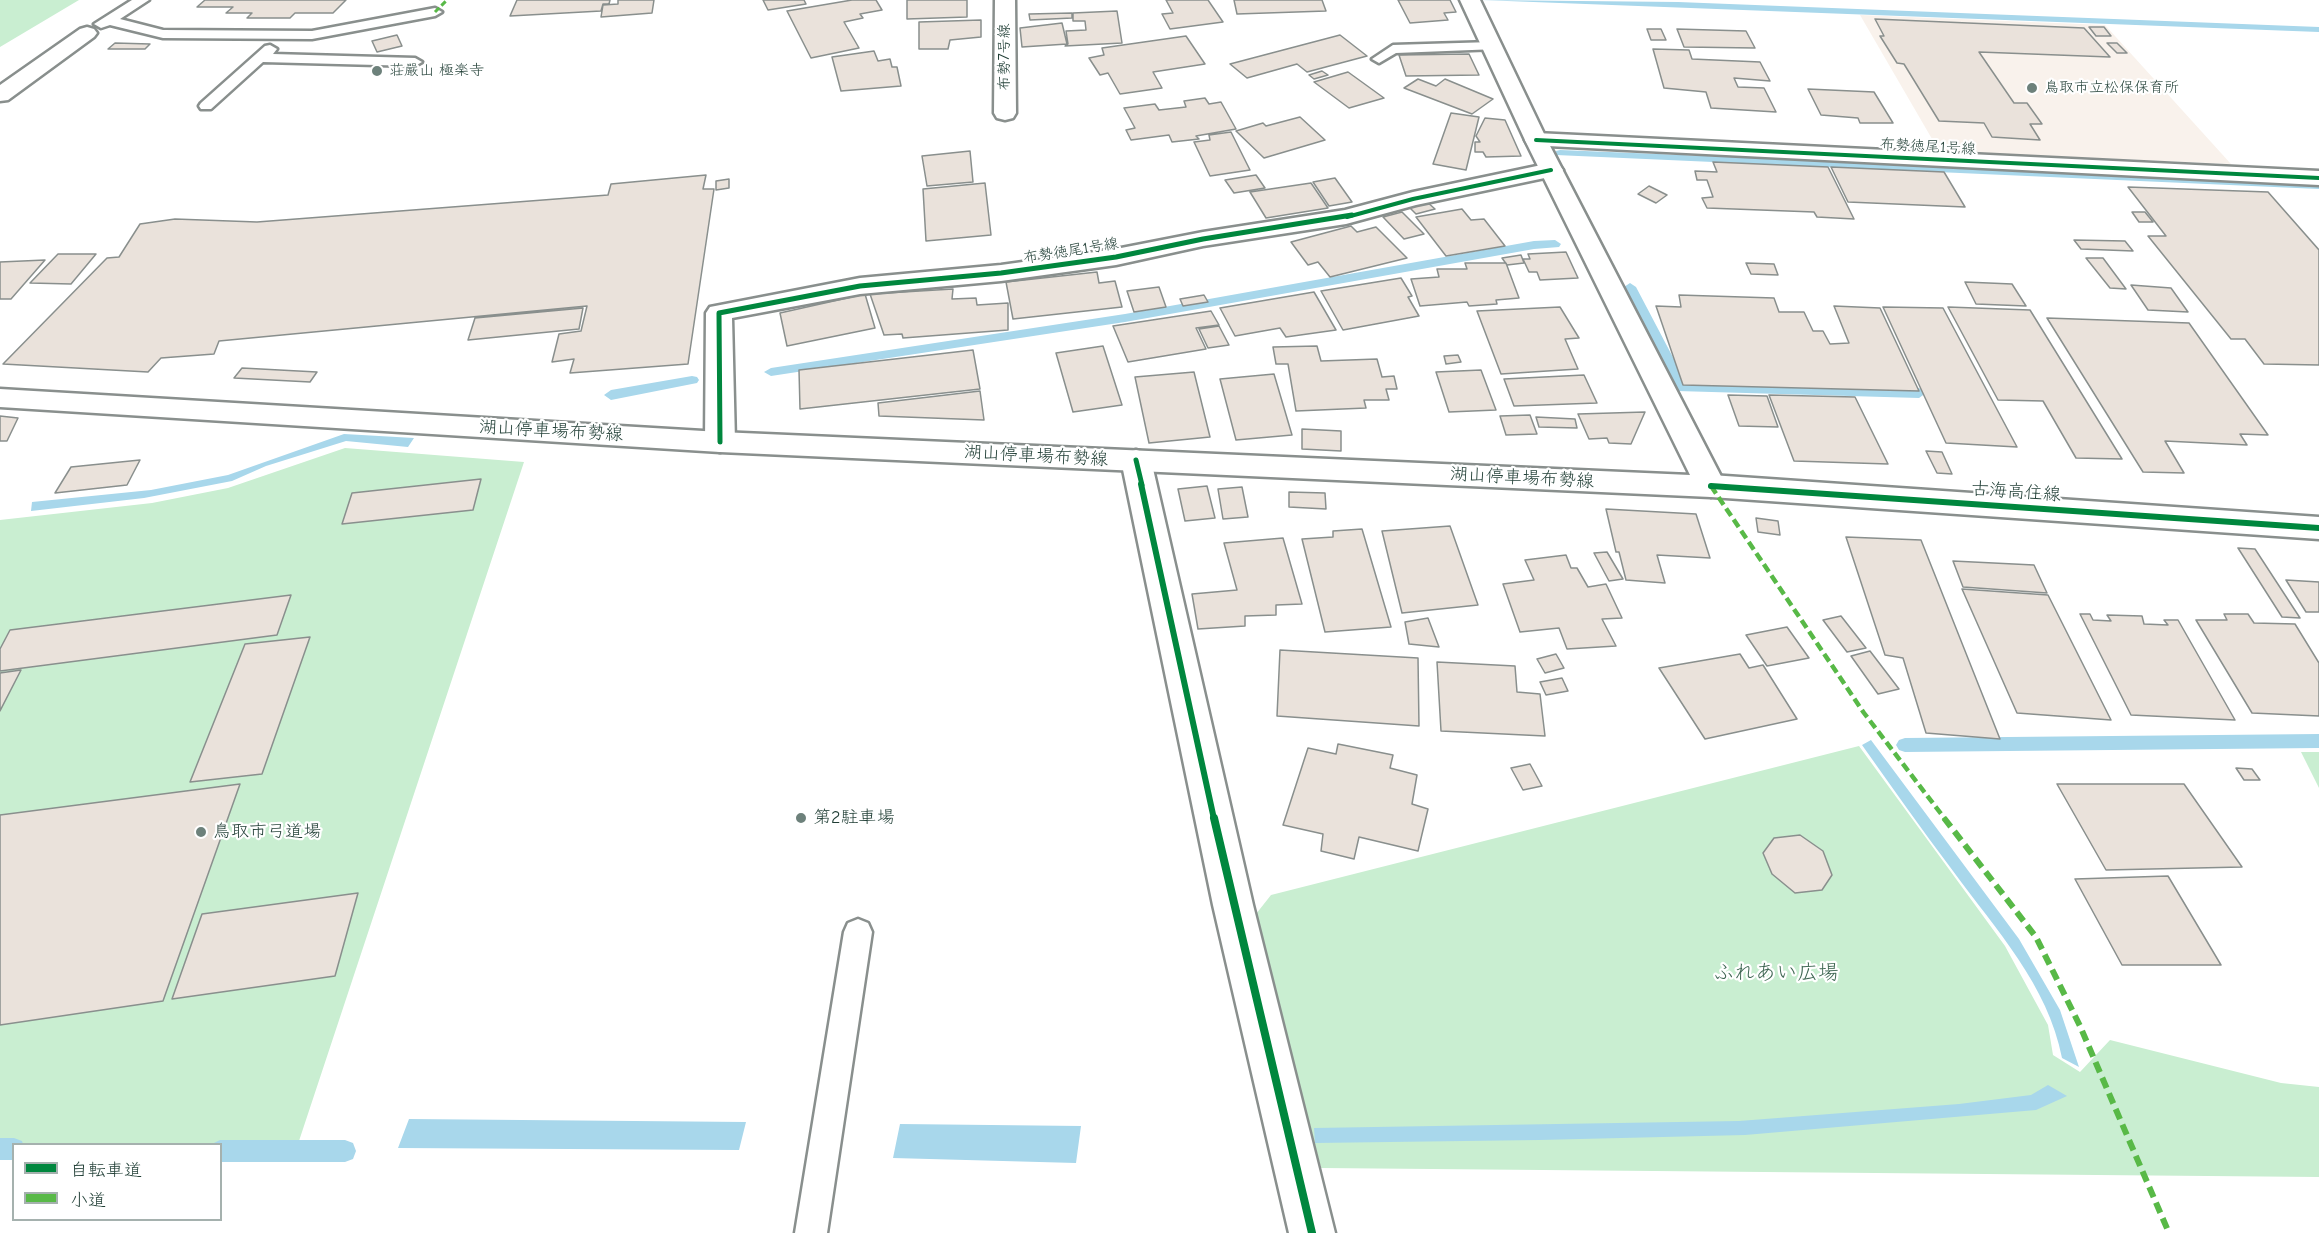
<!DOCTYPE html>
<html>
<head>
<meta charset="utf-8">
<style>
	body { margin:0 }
	#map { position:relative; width:2319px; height:1233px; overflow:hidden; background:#fff; font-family:"Comic Neue","Klee One",sans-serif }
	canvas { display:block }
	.legend { position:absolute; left:12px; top:1143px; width:210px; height:78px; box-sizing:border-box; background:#fff; border:2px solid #a5b1ae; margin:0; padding:8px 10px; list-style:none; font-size:18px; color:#1f3d34 }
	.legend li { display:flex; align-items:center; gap:12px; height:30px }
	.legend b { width:30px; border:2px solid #a5b1ae }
</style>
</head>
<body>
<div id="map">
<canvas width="2319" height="1233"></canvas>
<ul class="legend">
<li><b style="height:8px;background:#00873e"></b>自転車道</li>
<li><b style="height:8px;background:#58b947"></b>小道</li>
</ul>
</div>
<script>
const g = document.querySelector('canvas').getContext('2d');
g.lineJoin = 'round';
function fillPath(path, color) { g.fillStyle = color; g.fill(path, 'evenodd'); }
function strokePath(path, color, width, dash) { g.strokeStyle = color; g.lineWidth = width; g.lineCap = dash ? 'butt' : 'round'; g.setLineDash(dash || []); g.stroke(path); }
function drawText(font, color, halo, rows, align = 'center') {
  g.font = font + ' "Comic Neue","Klee One",sans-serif'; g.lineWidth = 4.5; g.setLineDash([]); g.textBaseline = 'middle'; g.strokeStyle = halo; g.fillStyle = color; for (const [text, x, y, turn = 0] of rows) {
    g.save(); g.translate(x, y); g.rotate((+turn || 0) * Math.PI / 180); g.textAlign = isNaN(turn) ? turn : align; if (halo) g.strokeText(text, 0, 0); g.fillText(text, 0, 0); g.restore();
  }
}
fillPath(new Path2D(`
	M1860,15L2105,25L2231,164L1939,151Z`), '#f9f2ec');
fillPath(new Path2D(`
	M0,0H79L0,47Z
	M345,448L524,462L293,1159H221L220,1144H14L13,1158H0V520L152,503L228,488Z
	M1859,746L2005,946L2048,1025L2053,1055L2080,1072L2110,1040L2281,1083L2319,1087V1177L1321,1168L1256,914L1271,895Z
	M2301,752H2319V788Z`), '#c9eed1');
fillPath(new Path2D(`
	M1481,0L1678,2L2319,27V32Z
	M344,434L414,438L408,447L346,441L266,466L232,481L144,498L31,511L32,502L151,490L228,475Z
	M1871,740L2019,939L2060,1010L2079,1067L2062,1058C2048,985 1996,930 1953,871C1922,830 1892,787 1862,745Z
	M2048,1085L2067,1096L2036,1110L1745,1135L1539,1140L1315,1143L1314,1128L1739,1121L1959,1104L2031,1095Z
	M409,1119L746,1122L739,1150L398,1148Z
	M900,1124L1081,1126L1076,1163L893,1158Z`), '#a8d7eb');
fillPath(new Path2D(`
	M1560,150L2319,181V189L1556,155V151Z
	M1555,240L1561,244L1559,247L1534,249L1125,322L771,376L764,372L771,368L1125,314L1534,241Z
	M1630,283L1636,287L1687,384L1919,388L1926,393L1919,398L1677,391L1624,287Z
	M692,376L697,377L699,380L697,383L611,400L604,395L611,390Z
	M2319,734V748L1905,752L1899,750L1896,745L1899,740L1905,738Z
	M0,1138H14L22,1141L23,1144H14V1160H0Z
	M220,1140H345L353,1143L356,1151L353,1159L345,1162H220V1144H212Z`), '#a8d7eb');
const building = new Path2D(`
	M205,0H346L333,13H295L290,18H247L252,13H226L233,7H197Z
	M517,0H610L609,4H603L601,11L510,16Z
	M618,0H654L652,13L601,17L603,5L618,4Z
	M763,0H804L806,4L768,10Z
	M852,0H876L882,10L860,14L863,18L844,22L859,48L811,58L787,11Z
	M907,0H967V17L907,19Z
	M1166,0H1208L1223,22L1170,29L1162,14L1173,13Z
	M1234,0H1322L1326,11L1237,14Z
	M1398,0H1450L1456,12L1444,13L1448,20L1410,23Z
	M1117,11L1122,43L1065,46L1068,44L1066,31L1086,30L1085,21H1073V13Z
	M1072,13V18L1030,20L1029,14Z
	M1875,19L2084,28L2110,57L1979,52L2014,103H2027L2042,124H2030L2040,140L1992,137L1984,123L1939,121L1904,64L1897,63L1880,36H1884Z
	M981,20V37L950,40L948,49H919V22Z
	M1062,23L1067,44L1022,47L1020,28Z
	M2089,27H2104L2111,36H2096Z
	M1647,29H1661L1666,40H1651Z
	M1677,29L1746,31L1755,48L1684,47Z
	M397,35L402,46L377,52L372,41Z
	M1340,35L1367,56L1307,72L1297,64L1247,78L1230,64Z
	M1186,36L1205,64L1153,72L1162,88L1120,94L1108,73L1100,75L1089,58L1104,55L1102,48Z
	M115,43L150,44L145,49H108Z
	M2107,43H2117L2127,53H2117Z
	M1653,49L1689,50L1692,59L1760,62L1770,81L1734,78L1738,87L1764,88L1776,112L1711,108L1706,92L1664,88Z
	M874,51L878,61L890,59L892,67H897L901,86L841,91L832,57Z
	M1469,54L1479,75L1406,76L1399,55Z
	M1322,71L1328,75L1314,79L1309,75Z
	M1348,72L1384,98L1349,108L1314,82Z
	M1418,79L1436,86L1445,79L1493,99L1472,114L1404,88Z
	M1808,89L1874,92L1893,123H1860L1858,118L1821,115Z
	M1205,98L1209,104L1221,102L1236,129L1196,136L1199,139L1172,142L1169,135L1131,140L1126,130L1135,128L1124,108L1155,104L1159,110L1186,107L1184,101Z
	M1451,113L1479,117L1466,170L1433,164Z
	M1300,117L1325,140L1264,158L1236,131L1263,123L1266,126Z
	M1485,118L1505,120L1521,156L1486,157L1483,152H1475V142H1480L1476,136Z
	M1231,132L1250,170L1210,176L1194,142L1210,140L1209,135Z
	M970,151L973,182L927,186L922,156Z
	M1713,162L1828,167L1854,219L1817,217L1814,212L1707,208L1702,198L1713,197L1707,180H1697L1695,171L1717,172Z
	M1831,167L1944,172L1965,207L1848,202Z
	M706,175L703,189H714L688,364L570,373L574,359L552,362L559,334L581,331L587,306L219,341L214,354L161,358L148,372L3,364L107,258L119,257L140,224L175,219L257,222L608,195L611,184Z
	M1256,175L1265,188L1234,193L1225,180Z
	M1335,178L1352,202L1329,206L1313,182Z
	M729,179V188L716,190V181Z
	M985,183L991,235L926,241L923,189Z
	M1311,183L1328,208L1266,218L1250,192Z
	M1649,186L1667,195L1656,203L1638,194Z
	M2128,187L2268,192L2319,250V365L2264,364L2245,339H2231L2148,236H2166Z
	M1426,201L1435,209L1416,214L1408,206Z
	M1462,209L1471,220L1484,219L1505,246L1446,256L1416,217Z
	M1402,212L1424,234L1404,239L1383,217Z
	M2132,212H2145L2153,222H2139Z
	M1351,226L1357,232L1376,227L1407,258L1330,277L1318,262L1308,265L1291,242Z
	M2074,240L2125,241L2133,251L2081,249Z
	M1566,252L1578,278L1540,280L1537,272H1529L1523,259H1530L1528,254Z
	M58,254H96L71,284L30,283Z
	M1521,255L1524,263L1507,265L1502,258Z
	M2086,258H2103L2126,289L2110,288Z
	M45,260L11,299H0V262Z
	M1465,263H1506L1519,298L1496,300L1497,304L1469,306L1467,302L1420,306L1411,279L1439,277L1437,269H1467Z
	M1746,263L1774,264L1778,275L1751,274Z
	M1097,272L1099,283L1115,281L1122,307L1013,319L1006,282Z
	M1401,278L1412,296L1408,297L1419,316L1343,330L1321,291Z
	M1965,282L2012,284L2026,306L1976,304Z
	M2131,285L2171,288L2188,312L2148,310Z
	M1159,287L1166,307L1134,312L1127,291Z
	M953,289L952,299L976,298L977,305L1008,303V330L903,338L902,334L884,335L870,294Z
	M1314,292L1336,330L1286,337L1280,328L1235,336L1220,308Z
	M865,294L875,328L787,346L780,313Z
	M1204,295L1208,302L1183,306L1180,299Z
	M1679,295L1774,298L1779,312H1804L1813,331H1823L1830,344L1849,343L1834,306L1880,308L1919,391L1683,385L1656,306L1681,307Z
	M1560,307L1579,338L1565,339L1578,369L1501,374L1477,311Z
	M1883,307L1943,308L2017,447L1946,443Z
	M1948,307L2030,310L2122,459L2076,458L2043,401L1998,400Z
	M583,308L579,329L468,340L475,318Z
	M1211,311L1219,325L1196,328L1206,349L1128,362L1113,326Z
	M2047,318L2189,323L2268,435L2240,434L2247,445L2165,441L2184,473L2143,472Z
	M1219,326L1229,345L1208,348L1199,329Z
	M1103,346L1122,405L1073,412L1056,353Z
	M1317,346L1321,361L1377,359L1382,377L1394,376L1397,389H1386L1389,400H1364L1366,408L1296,411L1288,364H1276L1273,347Z
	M973,350L980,389L800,409L799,370Z
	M1458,355L1461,362L1446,364L1444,356Z
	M242,368L317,372L310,382L234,378Z
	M1481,370L1496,410L1449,412L1436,372Z
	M1194,372L1210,437L1149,443L1135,377Z
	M1274,374L1292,435L1236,440L1220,379Z
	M1584,375L1597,403L1514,406L1504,379Z
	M980,391L984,420L879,416L878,403Z
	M1728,395L1767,396L1778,427L1739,426Z
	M1769,395L1855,397L1888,464L1794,461Z
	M1645,412L1631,444L1609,443L1607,438L1589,439L1578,414Z
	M1530,415L1537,434L1506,435L1500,416Z
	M0,416L18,418L7,441H0Z
	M1536,417L1575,419L1577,428L1539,427Z
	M1302,429L1341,431V451L1302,449Z
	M1926,451L1942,452L1952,474L1937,473Z
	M140,460L127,485L55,493L71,467Z
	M481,479L473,510L342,524L352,493Z
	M1207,486L1215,518L1185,521L1178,489Z
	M1242,487L1248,517L1223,519L1218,489Z
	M1289,492L1325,493L1326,509L1289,507Z
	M1606,509L1696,514L1710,558L1657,555L1665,583L1626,580L1619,552H1616Z
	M1756,518L1778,521L1780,535L1758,532Z
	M1450,526L1478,605L1402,613L1382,531Z
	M1362,529L1391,627L1325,632L1302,539L1333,537V531Z
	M1846,537L1921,540L2000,739L1926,733L1903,658L1885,655Z
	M1283,538L1302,604L1276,605V615L1245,616V626L1198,629L1192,594L1237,590L1224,543Z
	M2238,548L2255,549L2300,618L2282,617Z
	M1607,552L1623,579L1609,581L1594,553Z
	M1566,555L1571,568H1577L1588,587L1606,584L1622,618L1602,619L1616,646L1567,649L1559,628L1520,632L1503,584L1534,580L1525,560Z
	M1953,561L2034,565L2047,593L1963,587Z
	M2286,580L2319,582V612H2306Z
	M1962,589L2048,595L2111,720L2017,713Z
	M291,595L277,635L0,671V649L10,630Z
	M2080,614H2090L2093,620L2111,621L2107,615L2142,616L2144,624L2168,625L2164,620H2178L2235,720L2131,715Z
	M2224,614H2248L2254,623L2295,624L2319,663V716L2252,713L2196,620H2227Z
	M1841,616L1866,648L1847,652L1823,620Z
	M1428,618L1439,647L1409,644L1405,622Z
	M1787,627L1809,658L1767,666L1746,635Z
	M310,637L262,774L190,782L245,644Z
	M1280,650L1418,658L1419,726L1277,716Z
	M1870,651L1899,689L1878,694L1851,656Z
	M1556,654L1564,668L1545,673L1537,659Z
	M1740,654L1749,668L1763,665L1797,719L1705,739L1659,668Z
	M1437,662L1515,666L1517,692L1540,694L1545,736L1441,731Z
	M21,670L0,711V673Z
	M1562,678L1568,691L1546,695L1540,682Z
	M1338,744L1393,755L1390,768L1417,775L1412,804L1428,809L1418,851L1359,837L1354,859L1321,851L1323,834L1283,825L1308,748L1336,754Z
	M1530,764L1542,786L1523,790L1511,768Z
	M2236,768L2252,769L2260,780H2244Z
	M240,784L163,1001L0,1025V815Z
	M2057,784H2184L2242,867L2106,870Z
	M1800,835L1823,851L1832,875L1822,890L1795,893L1772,874L1763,853L1774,838Z
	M2168,876L2221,965H2122L2075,879Z
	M358,893L335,976L172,999L202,914Z`);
fillPath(building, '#eae2db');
strokePath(building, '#898f8d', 1.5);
const service = new Path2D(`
	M132,0H149L120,19L163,30L312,31L435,8L442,12L435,16L312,39L163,38L110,25L101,28L94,24Z
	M1492,42L1497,43L1499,46L1497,49L1396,53L1379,63L1372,59L1393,45Z
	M270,45L277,49L273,54L415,58L422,62L415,66L263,62L211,109H201L199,106L201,103L265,46Z
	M858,919L868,923L872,932L827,1233H795L844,932L848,923Z`);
const minor = new Path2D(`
	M995,0H1015L1016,113L1013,118L1005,120L997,118L994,113Z
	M87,27L94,29L97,33L94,37L8,100L0,101V85L80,29Z
	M1536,133L2319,171V185L1528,145L1525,140L1528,135Z
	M1551,163L1559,165L1563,170L1559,175L1416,205L1346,224L1203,246L1116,265L1001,281L860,294L732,318L735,442L730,449L720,452L710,449L705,442L706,313L710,307L860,278L1001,265L1116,249L1203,232L1345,210L1413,192Z
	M1136,450L1146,453L1151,460L1253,905L1335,1233H1289L1213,905L1121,460L1126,453Z`);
const tertiary = new Path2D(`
	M1711,475L2319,517V539L1711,497L1700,493L1696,486L1700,479Z`);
const secondary = new Path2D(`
	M1460,0H1480L1547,140L1726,486L1722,493L1711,497L720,452L0,407V389L720,432L1690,475L1525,140Z`);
strokePath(service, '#898f8d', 5);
strokePath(minor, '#898f8d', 5);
strokePath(tertiary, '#898f8d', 5);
strokePath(secondary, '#898f8d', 5);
fillPath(service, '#fff');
fillPath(minor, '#fff');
fillPath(tertiary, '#fff');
fillPath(secondary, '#fff');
strokePath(new Path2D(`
	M435,12L447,0`), '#58b947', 3, [6, 3]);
strokePath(new Path2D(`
	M1711,486L1864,713L1945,819`), '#58b947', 4.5, [9, 4.5]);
strokePath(new Path2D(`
	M1944,818L2036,937L2080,1026L2169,1233`), '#58b947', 6, [11, 6]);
strokePath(new Path2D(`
	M1536,140L2319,178
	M1347,217L1413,199L1551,170`), '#00873e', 4);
strokePath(new Path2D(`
	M720,442L719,313L860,286L1001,273L1116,257L1203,239L1352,215
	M1136,460L1142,485`), '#00873e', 5);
strokePath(new Path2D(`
	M1141,484L1214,819
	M1711,486L2319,528`), '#00873e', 6);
strokePath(new Path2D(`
	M1214,818L1312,1233`), '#00873e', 8);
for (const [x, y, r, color] of [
	[377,71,6,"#6d817b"],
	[2032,88,6,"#6d817b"],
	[801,818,6,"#6d817b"],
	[201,832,6,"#6d817b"]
]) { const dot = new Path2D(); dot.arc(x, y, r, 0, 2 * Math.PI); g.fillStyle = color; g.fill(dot); strokePath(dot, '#fff', 2); }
drawText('15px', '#1f3d34', '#fff', [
	["布勢7号線",1005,57,-90],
	["布勢徳尾1号線",1928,147,3],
	["布勢徳尾1号線",1071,251,-9]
]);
drawText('15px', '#1f3d34', '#fff', [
	["荘嚴山 極楽寺",389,71],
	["鳥取市立松保保育所",2044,88]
], 'left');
drawText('18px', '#1f3d34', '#fff', [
	["湖山停車場布勢線",551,431,3],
	["湖山停車場布勢線",1036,456,3],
	["湖山停車場布勢線",1522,478,3],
	["古海高住線",2016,492,4]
]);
drawText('18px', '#1f3d34', '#fff', [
	["第2駐車場",813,818],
	["鳥取市弓道場",213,832]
], 'left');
drawText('21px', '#3e6652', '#fff', [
	["ふれあい広場",1776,973]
]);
</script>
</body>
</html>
